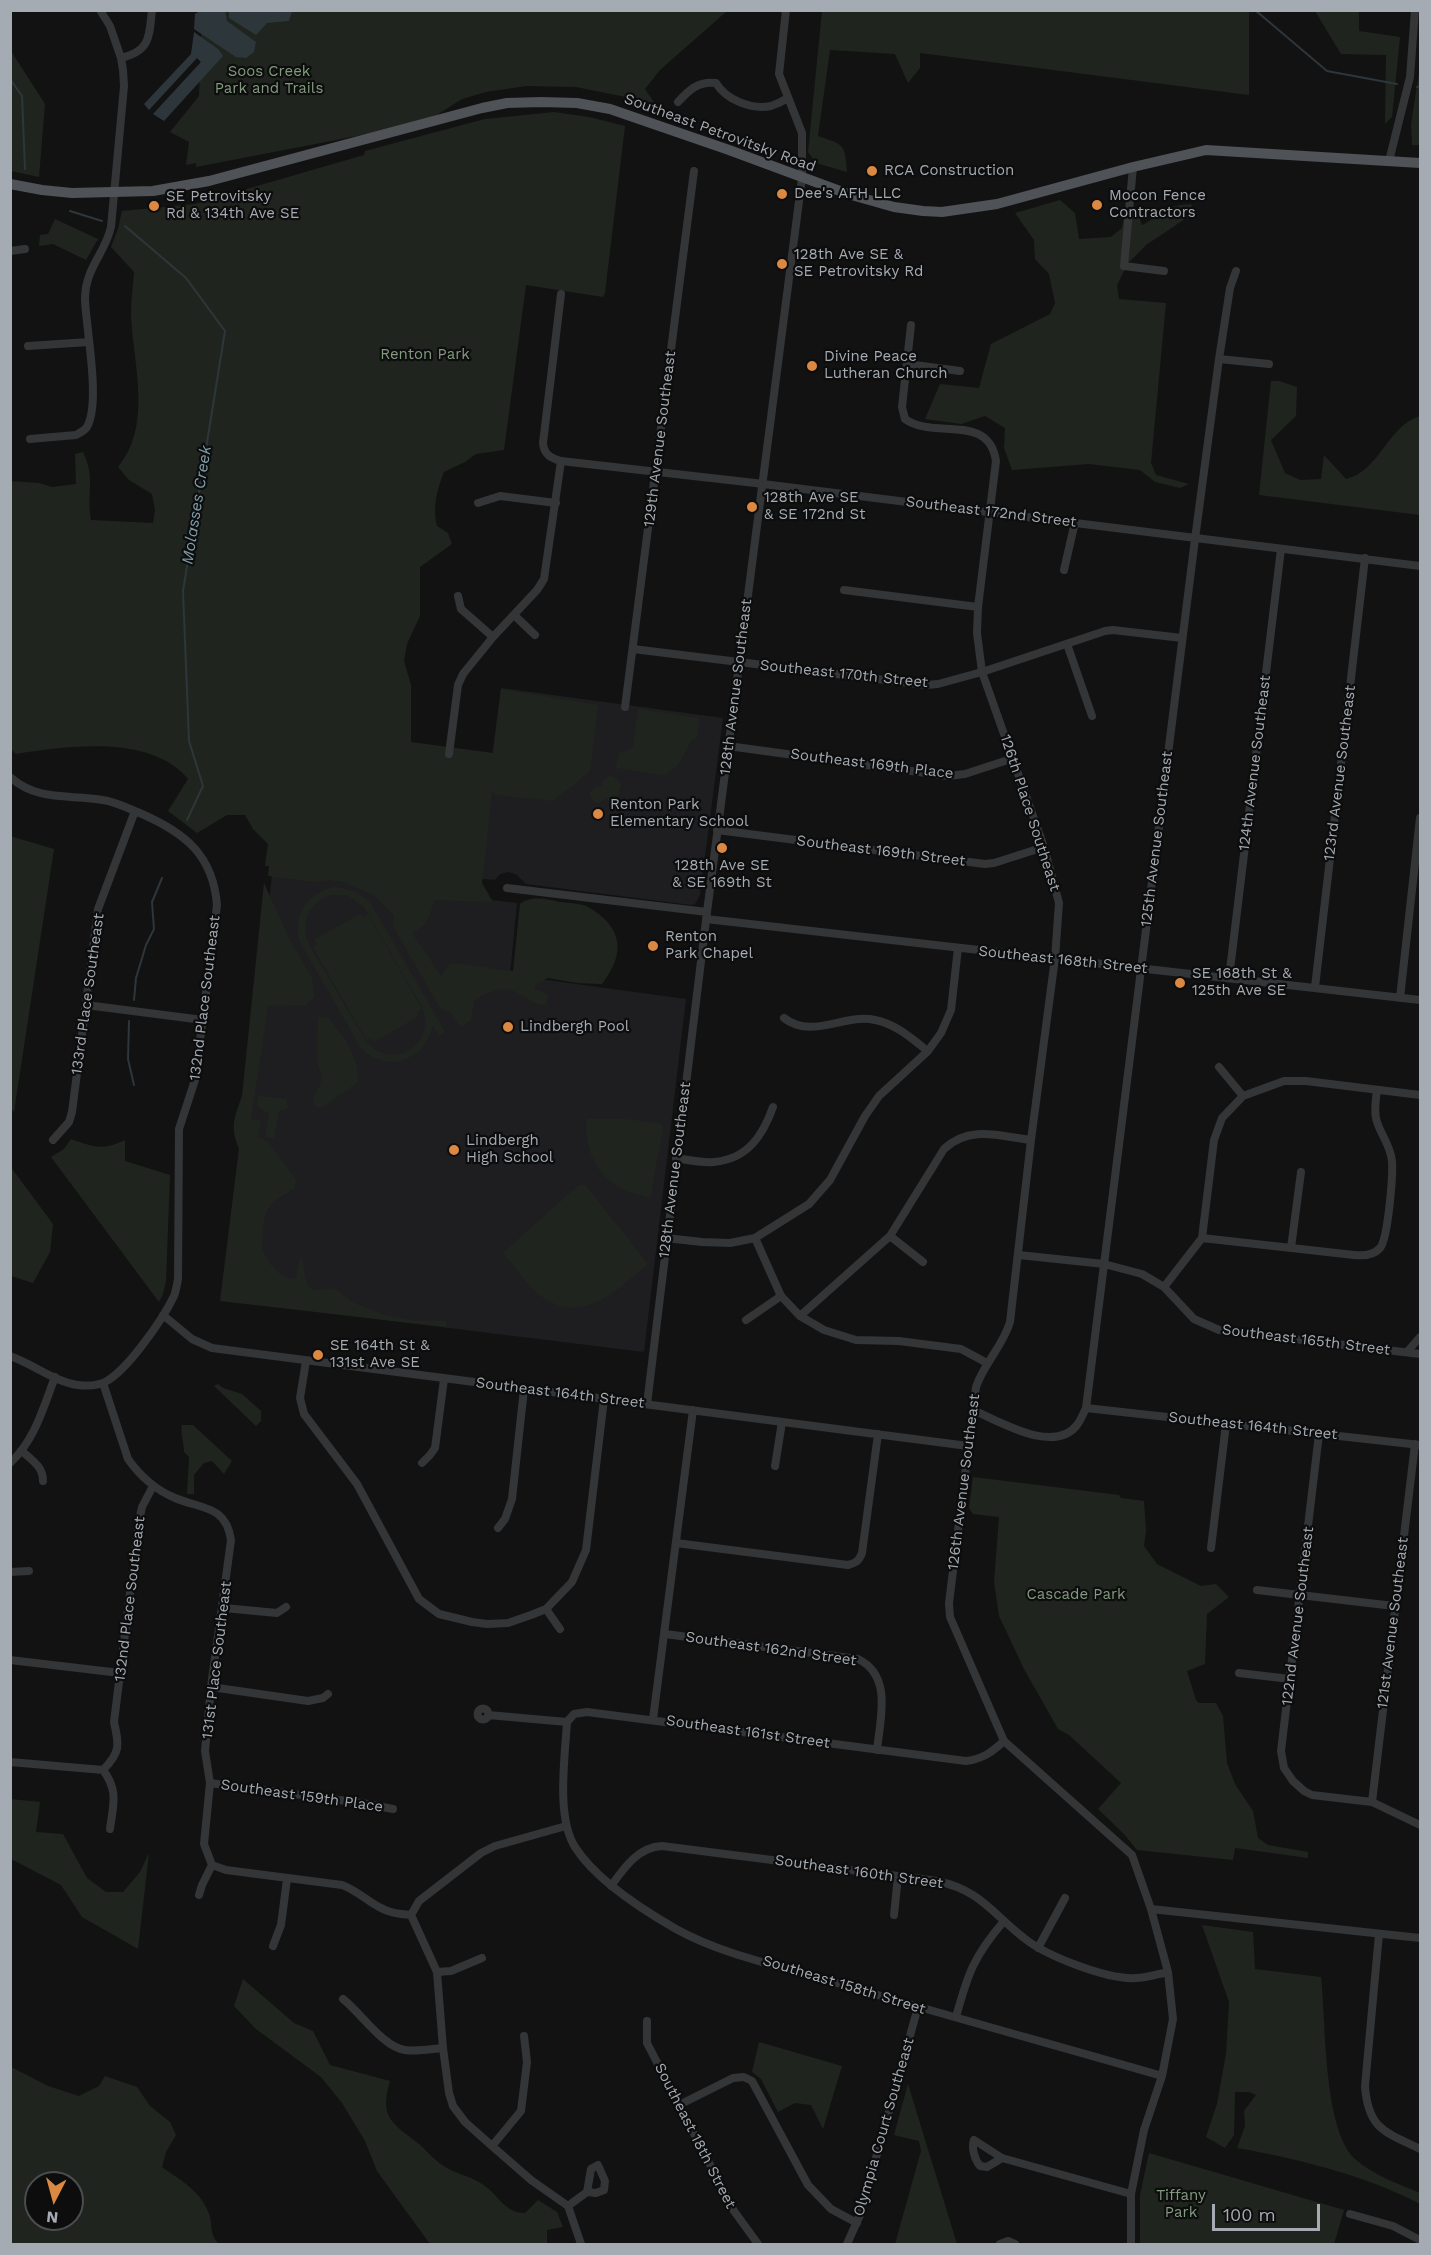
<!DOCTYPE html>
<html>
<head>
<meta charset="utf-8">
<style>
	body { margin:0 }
	#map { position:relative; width:1431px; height:2255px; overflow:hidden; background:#121213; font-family:"Work Sans",sans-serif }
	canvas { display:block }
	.frame { position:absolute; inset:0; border:12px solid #a5abb2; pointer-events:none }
	.north { position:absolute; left:24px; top:2171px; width:60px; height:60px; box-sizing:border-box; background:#0d0d0e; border:2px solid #4a4c50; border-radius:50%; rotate:186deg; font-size:16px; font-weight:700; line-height:24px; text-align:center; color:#a5abb2 }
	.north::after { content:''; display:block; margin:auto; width:21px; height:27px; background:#db8942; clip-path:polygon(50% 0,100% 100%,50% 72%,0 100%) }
	.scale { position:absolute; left:1212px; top:2204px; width:108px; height:27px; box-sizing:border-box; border:3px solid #a5abb2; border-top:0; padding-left:8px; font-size:18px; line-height:21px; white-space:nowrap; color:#a5abb2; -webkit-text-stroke:4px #0d0d0e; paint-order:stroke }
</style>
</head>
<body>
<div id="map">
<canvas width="1431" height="2255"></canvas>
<div class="frame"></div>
<div class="north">N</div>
<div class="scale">100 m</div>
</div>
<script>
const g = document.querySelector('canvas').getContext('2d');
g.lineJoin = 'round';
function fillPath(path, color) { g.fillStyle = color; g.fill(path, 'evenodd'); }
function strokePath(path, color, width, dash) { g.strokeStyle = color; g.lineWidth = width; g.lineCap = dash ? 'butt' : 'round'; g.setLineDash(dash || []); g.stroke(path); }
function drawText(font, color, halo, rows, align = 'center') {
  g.font = font + ' "Work Sans",sans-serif'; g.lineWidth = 4.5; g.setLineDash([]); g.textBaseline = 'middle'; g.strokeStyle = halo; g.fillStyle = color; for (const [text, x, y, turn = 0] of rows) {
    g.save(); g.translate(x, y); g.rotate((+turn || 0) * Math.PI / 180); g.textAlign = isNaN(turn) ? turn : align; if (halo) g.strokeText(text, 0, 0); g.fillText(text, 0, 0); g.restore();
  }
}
fillPath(new Path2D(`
	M501,688L723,718L700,895L695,904L691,905L526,884L517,875L509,872L500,874L495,880L476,878Z
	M273,867L481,899L517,903L510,975L686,999L644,1352L221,1300Z`), '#1e1e20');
fillPath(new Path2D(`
	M202,11H727L660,70L645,89L658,108L626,97L576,87L526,86L486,92L462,99L424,123L196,167V163L186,165L189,142L170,132L199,96Z
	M822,11H1249V95L920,53V68L908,83L895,54L830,50L818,136C844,145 845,143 847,172L816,163L808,152Z
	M1315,11H1359V31L1400,37L1392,117L1385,124L1386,55L1341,54Z
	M11,51L45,104L39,177L11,171Z
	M1420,67V145H1412L1411,124Z
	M554,112L589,117L625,126L605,293L603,297L526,285L504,450L476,454L465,462L444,472C437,490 432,507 437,526L448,533L452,544L420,567V616L407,644L404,661L411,685V742L493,753L501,689L598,705L590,771L553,801L497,795L492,791L482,883L493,902L434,900C430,916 428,925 412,933L441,976L450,964C471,963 491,970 513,971L520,904C531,895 547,899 560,902C569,903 581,903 588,907C623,927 626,953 602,984L577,983L548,978L536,984L534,989L548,994L546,1005C533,1005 531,1000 520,994C504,985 487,991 474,1001L471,1020L461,1027L452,1013L440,1008L393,926L394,915L374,895L344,882L329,880L316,882L268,876L269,866H265L268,844L253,829L245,815H227L197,833L168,811L188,779C151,734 67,746 16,754L10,748V481L39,483L52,487L76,484L75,454L83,452C96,479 86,493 91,520L153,523L155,510L152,494L129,480L118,467C153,425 133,364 131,314C131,300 133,286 134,272L111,247L118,229L122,211L195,204L364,155L365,151L485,119Z
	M1060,200L1075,213L1079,239L1111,237L1122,228L1126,205L1137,212L1142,225C1151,222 1155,215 1163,211C1171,206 1182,205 1191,204L1194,213L1146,245L1128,263L1117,285L1119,299L1166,303L1151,463L1156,475L1189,484L1180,488L1155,482L1140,470L1089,464L1012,470L1004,448L1005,428L985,416L961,424L925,419L940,384L979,388L991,344L1050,314L1055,303L1049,274L1035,259L1034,240L1015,213Z
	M55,219L98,239L86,260L53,244L39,246L40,235L48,234Z
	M1271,381H1279L1297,387L1296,416L1271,440L1285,473L1300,480L1321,479L1324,455L1346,479C1380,471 1387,426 1420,416V515L1259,495Z
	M638,709L699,718L697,738L691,741L678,765L665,775L616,768L619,753L633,748Z
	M610,776L614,777L621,784L618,798L614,801H609L606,797L599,803L595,802L590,796V792L597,786L603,787V781Z
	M10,836L54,849L14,1112L10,1107Z
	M264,883L289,938L312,978L314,997L306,1005L268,1006L251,1119L261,1121L258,1136L270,1144L296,1180L294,1189C284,1194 271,1201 266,1213C263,1221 261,1242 263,1250C267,1264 282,1280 296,1279L300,1257C308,1268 300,1277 312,1290L335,1289L354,1303L385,1315L416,1321H446V1327L220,1301L239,1149C230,1127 234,1118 242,1096Z
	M336,887L354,891L370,902L445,1032L439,1036L433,1025C426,1060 387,1074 361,1048L300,942C292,915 308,891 336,887ZM331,895H347L364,907L421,1005C439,1042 396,1072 367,1043L309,945C299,924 309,902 331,895Z
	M360,914L363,918L368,915L422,1009L417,1012L419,1016L374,1042L371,1038L367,1041L313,947L317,944L314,940Z
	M318,1017L328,1018C344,1037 359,1055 358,1082L322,1108L316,1107L313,1098L320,1086L322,1076L317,1063Z
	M258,1096L286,1099L288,1108L279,1111L274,1138L265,1137L269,1114L257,1106Z
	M587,1119H625L659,1123L663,1128L650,1198C641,1195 631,1193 623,1189C596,1177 584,1147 587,1119Z
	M71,1139C94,1147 102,1151 125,1140V1161L170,1175L166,1281L163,1294L159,1302L51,1157L64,1149Z
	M10,1166L53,1224L50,1252L33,1283L11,1276Z
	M579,1185H585L648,1264C615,1292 578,1329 536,1292C524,1281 514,1265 503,1253Z
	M218,1384L223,1388L242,1394L261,1411V1421L256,1426L214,1386Z
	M182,1425H193L232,1461L224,1474L212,1461L204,1463L194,1475V1494H187L189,1457L184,1452C184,1442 180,1434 182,1425Z
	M973,1477L1119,1495L1121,1498L1144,1501L1146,1531L1144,1546L1157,1564L1201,1586L1216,1584L1229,1597L1207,1614L1205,1664L1187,1671L1196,1700L1199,1703H1216L1223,1716L1227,1763L1235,1784L1253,1811L1258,1838L1268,1845L1308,1852V1858L1235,1848L1233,1860L1137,1850L1124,1834L1098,1809L1121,1783L1069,1735L1058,1729L1024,1669L999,1616L994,1582L999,1517L973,1514L969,1508Z
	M10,1799L40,1802L36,1832L63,1834L87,1878L106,1892H123L140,1872L149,1853L138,1949L82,1917L61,1885L11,1859Z
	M1202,1925L1253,1932L1255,1969L1321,1977C1326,2022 1323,2129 1355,2159C1373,2175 1399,2184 1420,2193V2204C1367,2176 1296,2158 1237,2148L1245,2126L1244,2111L1256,2095L1249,2092H1235L1234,2135L1225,2148L1206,2137L1217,2104L1226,2054L1229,2002Z
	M243,1979L294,2023L313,2031L330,2065L390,2081C379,2118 392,2123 419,2144C428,2152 437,2163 447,2168C459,2175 474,2177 485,2186C500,2197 505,2213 525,2213L538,2200L557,2212L563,2227L547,2230V2244H430L377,2171L365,2141L342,2103L321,2077L256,2029L234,2006Z
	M759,2042L842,2066L823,2129L811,2105L795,2103L778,2112L761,2079L752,2072Z
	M11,2067L48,2086L79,2096L99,2086L105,2076L137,2087L150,2106L170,2122L176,2135L166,2152L162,2167C180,2180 201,2191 209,2214C213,2225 209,2235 219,2244H11ZM36,2183H72V2219H36Z
	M908,2084L957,2244H895L921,2151L919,2141L894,2135Z
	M1149,2153L1344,2210L1334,2244H1140V2195Z`), '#1f251e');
fillPath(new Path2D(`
	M200,11H225L227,21L256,42L254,52L246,58L236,57L194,29L195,14Z
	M229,11L291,10L292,11L289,21L267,23L256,35L229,18Z
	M194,32L218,49L223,56L164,121L153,114L201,62L197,58L149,110L144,104L191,54Z`), '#2d363a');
strokePath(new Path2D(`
	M1255,10L1327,71L1397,84
	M10,79L22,96L25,169
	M1417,87L1420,86
	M70,211L102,221
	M125,226L186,278L225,331L183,591L189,741L203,786L187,820
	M134,1000L136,978L146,945L154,929L152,902L162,878
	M129,1021L128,1059L134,1085`), '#2d363a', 2);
strokePath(new Path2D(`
	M121,58C151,51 149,36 152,10
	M678,102C689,90 698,81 716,83C726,100 752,110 771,106C777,104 783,101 788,98
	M1389,161L1410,77L1415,10
	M1133,167L1124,266L1164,271
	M10,251L25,249
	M911,325L902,407L905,419C934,440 989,412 996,461L978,607L977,633L982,672L1044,847L1059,903L1055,958L1031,1140L1010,1322C1003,1346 984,1363 976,1387L949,1603L950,1617L1004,1741L1132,1855L1151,1909L1168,1972L1173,2019L1162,2076L1144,2130L1131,2194V2244
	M28,346L89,342
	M1219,359L1269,364
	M907,364L960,371
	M30,439L76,435C80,433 84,431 87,427C101,402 86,329 85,299C85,268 105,254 111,227L124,86L123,70L121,58L110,26L100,10
	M561,461L755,483L1420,566
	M478,503L500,496L556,503
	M1064,570L1075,522
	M844,590L978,607
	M458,596L461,609L493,637
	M514,615L535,635
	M1067,644L1092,716
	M633,649L926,685L938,684L982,672L1105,631L1113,630L1182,638
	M625,707L694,171
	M728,746L948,776L965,774L1014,758
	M449,754L458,685L463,674L493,637L537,590L544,579L561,461C551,458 544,455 543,443L561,294
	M10,777C38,802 69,794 103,800C117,802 129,809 142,814C185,833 213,855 217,905L195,1080L179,1129L178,1279C177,1284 176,1291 174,1296C163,1319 127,1371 105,1382C97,1386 87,1386 78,1385C55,1382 33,1364 10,1356
	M717,830L985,864L994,863L1044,847
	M507,888L707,912
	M706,919L1420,1000
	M1229,978L1281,549
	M1315,987L1365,558
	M1400,998L1420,818
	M86,1005L203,1020
	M784,1018C812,1040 845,1013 875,1020C896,1024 912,1039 928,1051
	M1219,1067L1243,1096
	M53,1140L69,1122L72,1112L98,909L135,811
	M676,1158C688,1160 702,1163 714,1162C748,1159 763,1135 773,1107
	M890,1236L923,1262
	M666,1238L702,1242L730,1243L755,1238L809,1204L830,1180L865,1116L879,1096L928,1051L941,1033L951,1010L958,948
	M755,1238L781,1296L800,1316L824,1330L856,1340L899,1341L961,1349L987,1363
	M1202,1238L1354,1255C1363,1256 1373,1256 1380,1248C1388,1239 1393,1176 1392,1161C1390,1143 1379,1133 1376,1118C1374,1109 1376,1098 1377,1090
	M1291,1248L1301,1172
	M1019,1255L1104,1264L1142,1274L1164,1287L1194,1319L1219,1330L1420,1354
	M1164,1287L1202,1238L1214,1140L1222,1118L1243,1096L1284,1081H1306L1420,1095
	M163,1315L192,1339L212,1348L968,1446
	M800,1316L890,1236L944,1149C969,1125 999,1136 1031,1140
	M746,1320L781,1296
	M1407,1352L1420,1337
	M306,1361L300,1398L304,1414L357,1484L419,1599L439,1614L472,1622L487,1624L508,1623L531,1615L546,1609L572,1582L586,1550L604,1399
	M103,1383L128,1459C140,1476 156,1490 175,1498C201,1509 226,1505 231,1540L211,1687L205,1751L210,1783L204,1844L212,1865
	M647,1404L707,912L802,178V133L779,74L786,10
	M1086,1408L1420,1445
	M973,1410C999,1421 1054,1455 1077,1425C1081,1420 1083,1414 1086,1408L1195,539L1219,359L1230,288L1236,271
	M1319,1434L1281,1751L1284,1768L1293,1781L1304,1791L1312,1795L1372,1802L1420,1825
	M23,1452C33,1461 43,1467 43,1481
	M10,1463C35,1440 43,1408 55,1377
	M422,1463L430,1455L435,1448L444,1379
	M775,1466L782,1422
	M498,1528L505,1519L512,1499L524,1389
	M676,1543L848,1565C856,1563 859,1561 862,1553L878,1434
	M1211,1548L1226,1424
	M10,1572L29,1571
	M1257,1590L1394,1606
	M224,1608L277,1613L286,1607
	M546,1609L560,1629
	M665,1634L858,1659C893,1676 880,1719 877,1750
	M10,1660L120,1673
	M1239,1673L1290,1679
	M211,1687L308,1701L323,1698L328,1694
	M477.5 1714a5.5 5.5 0 1 1 11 0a5.5 5.5 0 1 1-11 0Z
	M488,1715L567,1722L574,1714L587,1712L966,1761C983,1759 992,1752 1004,1741
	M653,1719L693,1410
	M567,1722C565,1757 556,1817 575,1847C595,1879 643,1910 676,1929C723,1955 779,1966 830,1981C941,2014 1051,2044 1162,2076
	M10,1762L103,1770
	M210,1783L362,1803L393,1809
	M1372,1802L1415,1444
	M110,1829C113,1805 119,1791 103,1770C121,1752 119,1745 114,1722L139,1521L142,1507L153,1486
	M212,1865L226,1870L342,1885C356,1890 366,1900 379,1907C389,1913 399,1914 411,1915
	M611,1886C624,1868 638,1847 662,1846L937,1881C980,1890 992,1913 1024,1938C1046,1956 1108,1980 1136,1978C1147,1978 1158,1974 1168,1972
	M199,1895L202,1885L212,1865
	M1151,1909L1420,1938
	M411,1915L437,1972L443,2048L449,2093L453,2106L465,2122L492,2146L531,2180L568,2206L581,2244
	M411,1915L419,1901L481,1853L495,1846L566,1826
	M894,1915L898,1876
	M1379,1934L1365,2086C1368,2129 1385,2132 1420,2149
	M273,1946L281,1925L287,1879
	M1038,1948L1065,1898
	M437,1972L451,1971L482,1958
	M343,1999C361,2013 383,2047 405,2050C416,2052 431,2049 443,2048
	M956,2017C968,1973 974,1956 1004,1921
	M647,2021V2043L734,2211L758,2244
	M679,2105L733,2078L744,2077L752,2081L808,2185L831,2209L857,2223
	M492,2146L521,2111L527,2062L524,2036
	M1002,2158L987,2167L980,2166C975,2160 971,2148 974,2140L1002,2158L1131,2194
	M568,2206L587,2192L596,2193L604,2190L605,2181L598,2165L591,2169L587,2192
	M1350,2214L1393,2226L1420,2240
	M847,2244L860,2215L918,2007
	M1000,2244L1008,2241L1015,2244`), '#333537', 8);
strokePath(new Path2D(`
	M10,184L42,190L72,193L153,191L209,181L482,108L507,103L541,102L577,103L610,109L729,150L848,194L894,207L923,211L942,212L997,204L1133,167L1206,150L1420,163`), '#4f5256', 10);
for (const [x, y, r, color] of [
	[872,171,6,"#db8942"],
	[782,194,6,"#db8942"],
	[1097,205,6,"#db8942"],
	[154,206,6,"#db8942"],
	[782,264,6,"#db8942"],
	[812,366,6,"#db8942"],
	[752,507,6,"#db8942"],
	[598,814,6,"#db8942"],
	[722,848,6,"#db8942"],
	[653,946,6,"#db8942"],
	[1180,983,6,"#db8942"],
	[508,1027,6,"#db8942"],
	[454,1150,6,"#db8942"],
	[318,1355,6,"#db8942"]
]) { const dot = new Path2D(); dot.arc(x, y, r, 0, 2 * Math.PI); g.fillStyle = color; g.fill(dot); strokePath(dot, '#0d0d0e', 2); }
drawText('15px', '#829b7e', '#0d0d0e', [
	["Soos Creek",269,72],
	["Park and Trails",269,89],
	["Renton Park",425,355],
	["Cascade Park",1076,1595],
	["Tiffany",1181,2196],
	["Park",1181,2213]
]);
drawText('15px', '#a5abb2', '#0d0d0e', [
	["Southeast Petrovitsky Road",720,133,20],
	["129th Avenue Southeast",660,439,-83],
	["Southeast 172nd Street",991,512,7],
	["Southeast 170th Street",844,674,6],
	["128th Avenue Southeast",736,687,-83],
	["124th Avenue Southeast",1255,763,-83],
	["Southeast 169th Place",872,764,7],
	["123rd Avenue Southeast",1340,773,-83],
	["126th Place Southeast",1030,813,72],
	["125th Avenue Southeast",1157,839,-83],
	["Southeast 169th Street",881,851,7],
	["Southeast 168th Street",1063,960,6],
	["133rd Place Southeast",88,994,-82],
	["132nd Place Southeast",205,998,-83],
	["128th Avenue Southeast",675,1170,-83],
	["Southeast 165th Street",1306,1340,7],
	["Southeast 164th Street",560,1393,7],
	["Southeast 164th Street",1253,1426,6],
	["126th Avenue Southeast",964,1482,-83],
	["132nd Place Southeast",130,1599,-83],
	["122nd Avenue Southeast",1298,1616,-83],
	["121st Avenue Southeast",1393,1623,-83],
	["Southeast 162nd Street",771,1649,8],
	["131st Place Southeast",217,1660,-83],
	["Southeast 161st Street",748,1732,8],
	["Southeast 159th Place",302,1796,8],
	["Southeast 160th Street",859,1872,8],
	["Southeast 158th Street",844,1985,17],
	["Olympia Court Southeast",884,2127,-74],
	["Southeast 18th Street",695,2136,63]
]);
drawText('15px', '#a5abb2', '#0d0d0e', [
	["RCA Construction",884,171],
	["Dee's AFH LLC",794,194],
	["Mocon Fence",1109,196],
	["Contractors",1109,213],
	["SE Petrovitsky",166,197],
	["Rd & 134th Ave SE",166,214],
	["128th Ave SE &",794,255],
	["SE Petrovitsky Rd",794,272],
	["Divine Peace",824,357],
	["Lutheran Church",824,374],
	["128th Ave SE",764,498],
	["& SE 172nd St",764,515],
	["Renton Park",610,805],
	["Elementary School",610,822],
	["128th Ave SE",722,866,"center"],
	["& SE 169th St",722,883,"center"],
	["Renton",665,937],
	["Park Chapel",665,954],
	["SE 168th St &",1192,974],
	["125th Ave SE",1192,991],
	["Lindbergh Pool",520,1027],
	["Lindbergh",466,1141],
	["High School",466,1158],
	["SE 164th St &",330,1346],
	["131st Ave SE",330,1363]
], 'left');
drawText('italic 16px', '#7f9ea9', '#0d0d0e', [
	["Molasses Creek",197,505,-81]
]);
</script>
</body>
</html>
